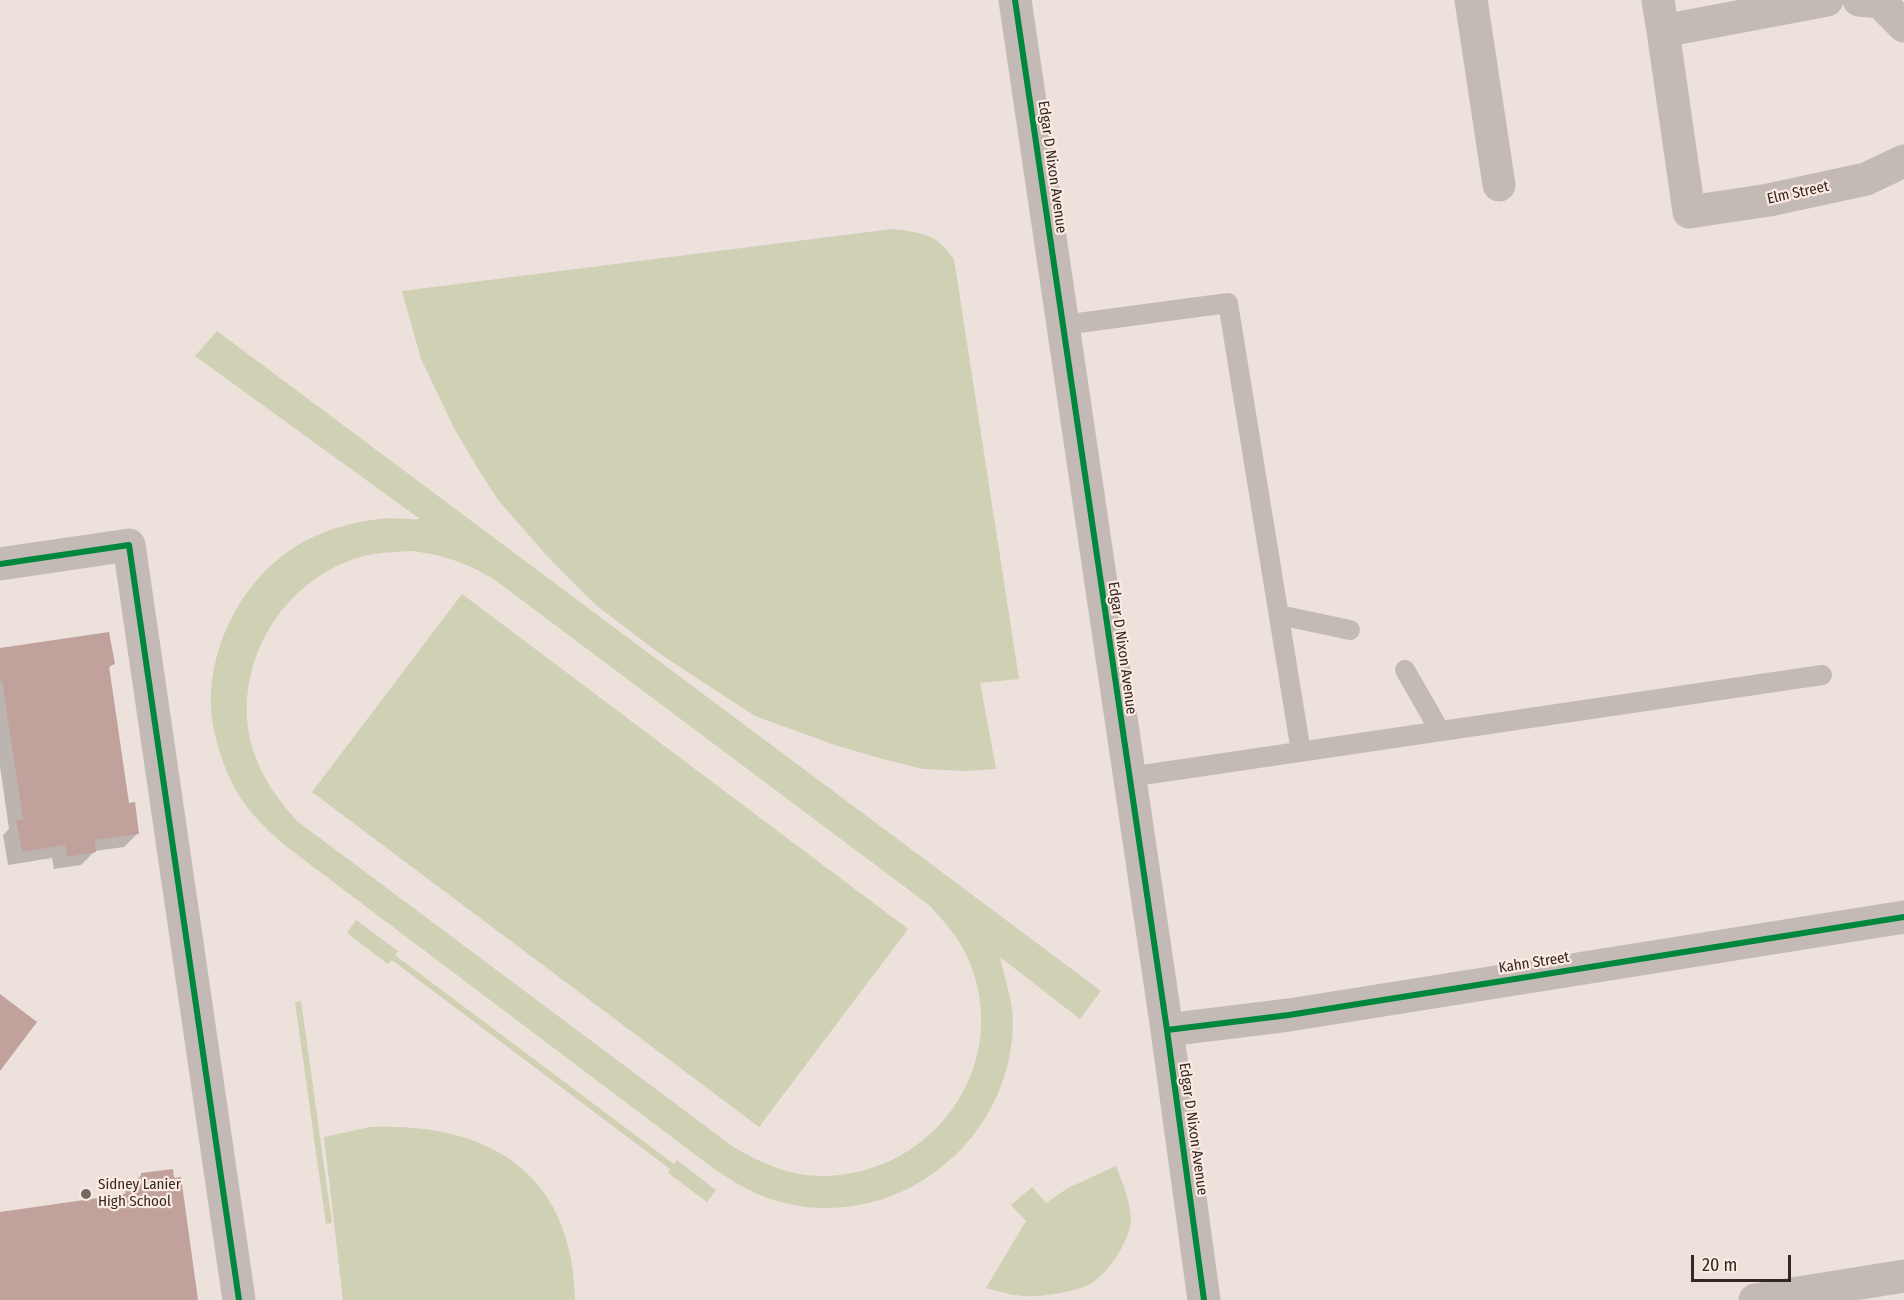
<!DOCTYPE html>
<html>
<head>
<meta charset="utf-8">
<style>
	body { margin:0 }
	#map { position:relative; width:1904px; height:1300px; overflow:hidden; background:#ece1db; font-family:"Fira Sans Condensed",sans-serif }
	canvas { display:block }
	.scale { position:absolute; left:1691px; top:1255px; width:100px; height:27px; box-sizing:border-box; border:3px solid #342724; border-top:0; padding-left:8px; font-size:18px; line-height:21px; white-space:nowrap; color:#342724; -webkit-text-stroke:4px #fbebe1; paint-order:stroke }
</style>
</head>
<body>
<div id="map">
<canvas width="1904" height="1300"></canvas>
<div class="scale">20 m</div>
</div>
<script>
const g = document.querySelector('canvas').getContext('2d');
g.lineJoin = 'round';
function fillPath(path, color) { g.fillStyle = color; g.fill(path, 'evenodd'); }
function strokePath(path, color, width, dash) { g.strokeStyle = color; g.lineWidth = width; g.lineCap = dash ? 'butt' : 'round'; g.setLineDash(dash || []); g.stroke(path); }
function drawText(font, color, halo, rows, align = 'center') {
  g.font = font + ' "Fira Sans Condensed",sans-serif'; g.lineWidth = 4.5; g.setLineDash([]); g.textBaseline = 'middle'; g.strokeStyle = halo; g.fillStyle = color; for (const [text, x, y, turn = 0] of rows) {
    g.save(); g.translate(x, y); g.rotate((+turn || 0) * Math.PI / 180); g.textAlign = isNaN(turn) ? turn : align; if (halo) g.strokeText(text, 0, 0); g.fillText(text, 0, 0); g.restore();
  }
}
fillPath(new Path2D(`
	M892,229C923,233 935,233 954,259L1019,679L980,683L996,769L965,771L923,769L883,759L835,745L755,716L663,656L597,606L548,557L498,500L477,467L455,430L421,359L402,291Z
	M217,331L1101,991L1080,1019L1000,957C1005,980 1013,1001 1013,1024C1010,1146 891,1236 774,1200C751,1193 732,1181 713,1168L283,844C263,826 243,807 231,781C221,759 212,732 211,707C209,641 247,572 305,541C328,529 354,522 379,519C392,517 407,520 420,519L195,356ZM413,551C447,556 465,562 495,580L929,905C944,921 958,937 967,956C1015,1062 935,1176 821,1176C788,1176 759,1162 732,1146L297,821C277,799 261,776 252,747C231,669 278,585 354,559C373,552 393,552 413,551Z
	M462,594L908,929L759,1127L312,792Z
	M356,920L398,951L395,955L674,1164L677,1160L716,1190L707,1202L668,1173L670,1169L392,960L388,964L347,933Z
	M301,1001L332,1223L326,1224L295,1002Z
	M370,1127C489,1122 573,1173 575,1300H343L324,1137Z
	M1116,1166C1123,1184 1130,1200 1131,1219C1131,1240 1105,1279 1086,1286C1068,1293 1042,1297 1022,1296C1010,1295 998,1291 986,1288L1026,1221L1011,1205L1032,1187L1046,1203L1068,1188Z`), '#d0d0b4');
fillPath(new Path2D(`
	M0,650L113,664L108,669L128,804L138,833L124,847L95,851L81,865L54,869L52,858L8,865L3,835L9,829L0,766Z
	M142,1174L197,1300H0V1213L120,1197L129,1190L128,1188Z`), '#0003');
fillPath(new Path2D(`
	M109,632L115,664L109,666L129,803L135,802L139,834L95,840L96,852L67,857L65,845L22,852L16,820L23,819L2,681H0V648Z
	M0,994L37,1022L0,1071Z
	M173,1169L174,1178L181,1177L198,1300H0V1212L126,1194L125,1189L138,1188L137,1182L142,1181L141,1173Z`), '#c1a19b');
strokePath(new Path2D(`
	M1063,325L1228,303L1301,752
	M1279,615L1350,630
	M1405,670L1440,731
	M1129,777L1822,675`), '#c4bab5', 20);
strokePath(new Path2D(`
	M1015,0L1167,1030L1204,1300
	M1471,0L1499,185
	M1658,0L1663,31L1827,0
	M1859,0L1880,2L1904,26
	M1663,31L1689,212L1769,200L1866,179L1904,161
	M0,564L129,545L239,1300
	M1167,1030L1289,1015L1904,917
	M1755,1300L1904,1276`), '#c4bab5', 33);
strokePath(new Path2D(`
	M1015,0L1167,1030L1204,1300
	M0,564L129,545L239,1300
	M1167,1030L1289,1015L1904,917`), '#00873e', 6);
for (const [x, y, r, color] of [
	[86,1194,6,"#746864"]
]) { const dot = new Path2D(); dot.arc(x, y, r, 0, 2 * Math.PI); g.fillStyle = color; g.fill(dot); strokePath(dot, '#fbebe1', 2); }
drawText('15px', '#342724', '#fbebe1', [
	["Edgar D Nixon Avenue",1052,167,82],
	["Elm Street",1798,193,-12],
	["Edgar D Nixon Avenue",1122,648,82],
	["Kahn Street",1534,963,-9],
	["Edgar D Nixon Avenue",1193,1129,82]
]);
drawText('15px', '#342724', '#fbebe1', [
	["Sidney Lanier",98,1185],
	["High School",98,1202]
], 'left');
</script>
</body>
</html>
